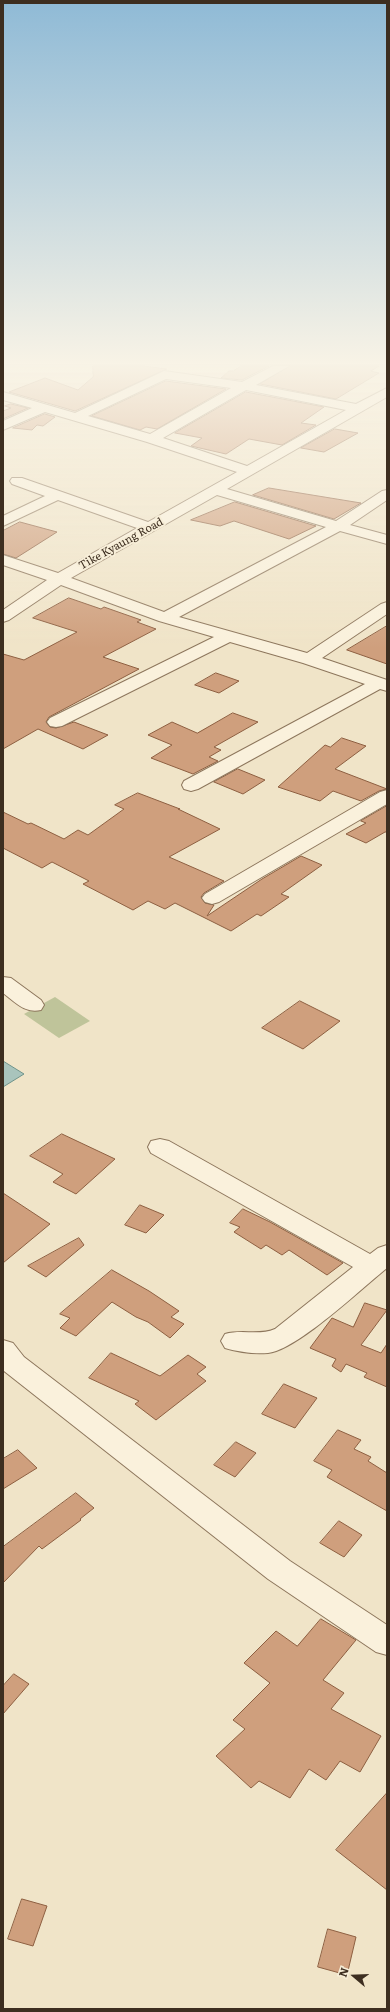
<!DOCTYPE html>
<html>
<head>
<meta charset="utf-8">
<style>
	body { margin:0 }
	#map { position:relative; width:390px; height:2012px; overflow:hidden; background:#f0e4c8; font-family:Literata,serif }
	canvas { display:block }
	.frame { position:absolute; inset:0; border:4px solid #3d2e20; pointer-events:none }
	.north { position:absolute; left:334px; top:1956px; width:40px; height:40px; -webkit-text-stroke:3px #f7eed8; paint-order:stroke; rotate:289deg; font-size:11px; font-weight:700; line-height:16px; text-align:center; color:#3d2e20 }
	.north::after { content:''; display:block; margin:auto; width:14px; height:18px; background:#3d2e20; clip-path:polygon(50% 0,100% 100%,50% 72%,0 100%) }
</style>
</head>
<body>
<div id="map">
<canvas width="390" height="2012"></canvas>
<div class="frame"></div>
<div class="north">N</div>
</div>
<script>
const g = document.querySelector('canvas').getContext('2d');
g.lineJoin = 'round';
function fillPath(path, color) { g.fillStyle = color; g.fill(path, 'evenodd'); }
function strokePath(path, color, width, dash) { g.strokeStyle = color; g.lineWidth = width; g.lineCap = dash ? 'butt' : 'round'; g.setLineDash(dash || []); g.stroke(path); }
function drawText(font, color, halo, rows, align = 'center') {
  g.font = font + ' Literata,serif'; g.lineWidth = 4; g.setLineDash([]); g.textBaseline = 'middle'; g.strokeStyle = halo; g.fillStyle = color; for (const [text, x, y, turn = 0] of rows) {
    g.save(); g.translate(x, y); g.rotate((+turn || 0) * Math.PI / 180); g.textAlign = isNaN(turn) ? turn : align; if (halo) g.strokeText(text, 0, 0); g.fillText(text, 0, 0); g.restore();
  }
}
fillPath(new Path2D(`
	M55,997L90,1021L59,1038L24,1014Z`), '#bfc49a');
const water = new Path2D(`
	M3,1061L24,1074L3,1087Z`);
fillPath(water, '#a9c4bc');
strokePath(water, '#6f938a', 1);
const building = new Path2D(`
	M93,366H144L167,369L75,411L9,392L45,378L78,390L93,377Z
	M241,366H269L242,380L221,378L229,371H233Z
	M290,366H379L371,371L379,373L336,399L260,384Z
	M166,381L226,389L157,429L146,427L140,430L92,416Z
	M246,392L324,407L301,423L316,425L282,445L249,439L226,454L191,446L202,438L175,433Z
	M11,404L28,408L3,419V411L11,408L5,406Z
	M45,414L55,417L43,426L37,425L32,430L13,428Z
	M335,429L358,433L324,452L301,448Z
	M269,488L361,503L334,519L253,495Z
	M235,502L316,526L289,539L234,521L220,526L191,520Z
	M20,522L57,532L16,558L3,554V531Z
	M69,598L101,609L104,607L141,620L137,622L156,629L103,657L139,669L49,717L46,722L50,727L56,728L74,722L108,735L83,749L38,729L3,749V654L24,660L77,632L33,618Z
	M387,626V664L347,650Z
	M216,673L239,681L219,693L195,685Z
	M233,713L258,722L214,747L221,750L209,757L218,761L193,774L151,758L172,745L148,735L172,722L197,733Z
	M342,738L366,746L335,769L387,789L379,791L361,801L333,791L320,801L278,787L325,745L330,747Z
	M238,769L265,780L243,794L214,782Z
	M138,793L180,809H178L220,829L169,857L224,881L204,893L201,897L205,903L214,905L207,916L262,879L301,856L322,865L281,894L289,897L261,916L257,914L231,931L175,903L165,909L148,901L133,910L83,884L89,881L52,862L42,868L3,848V812L28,824L31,823L64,839L78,830L88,835L124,809L115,805Z
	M387,806V832H385L366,843L346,834L366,823L361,821Z
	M300,1001L340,1021L303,1049L262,1028Z
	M62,1134L115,1159L76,1194L53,1182L63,1174L30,1156Z
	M3,1193L50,1224L3,1263Z
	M140,1205L164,1215L146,1233L125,1225Z
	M243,1209L270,1222L343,1263L327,1275L289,1250L282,1255L266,1245L261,1249L234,1232L240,1227L230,1223Z
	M79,1238L84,1245L46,1277L28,1266Z
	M112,1270L149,1291L179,1311L171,1317L184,1324L170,1338L148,1322L136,1317L112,1302L76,1336L60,1328L70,1318L60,1314Z
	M365,1303L387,1310L361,1345L381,1353L387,1344V1387L364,1377L367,1373L346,1364L341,1372L332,1366L336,1359L310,1348L332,1318L353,1327Z
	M111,1353L160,1376L188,1355L206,1367L197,1374L206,1381L156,1420L135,1404L139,1401L89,1378Z
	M284,1384L317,1398L295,1428L262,1414Z
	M338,1430L361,1440L354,1449L371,1457L368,1461L387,1473V1511L327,1477L332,1470L314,1461Z
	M236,1442L256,1453L235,1477L214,1465Z
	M18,1450L37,1468L3,1489V1459Z
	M76,1493L94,1508L80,1519L81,1520L42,1549L39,1546L3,1583V1547Z
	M339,1521L362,1535L344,1557L320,1543Z
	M321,1619L356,1640L323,1680L344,1693L331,1709L381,1736L360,1772L340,1761L326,1780L309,1769L290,1798L259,1781L251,1788L216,1756L245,1729L233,1720L270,1683L244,1663L276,1631L297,1646Z
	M14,1674L29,1684L3,1714V1686Z
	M387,1793V1890L336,1850Z
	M22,1899L47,1906L33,1946L8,1939Z
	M328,1929L356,1937L347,1975L318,1967Z`);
fillPath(building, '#cf9f7d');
strokePath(building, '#8d5f41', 1);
const minor = new Path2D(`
	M273,366H289L256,385L356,404L387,388V397L227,489L336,521L382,491L387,490V500L350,525L387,535V544L340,531L179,617L307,653L381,604L387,602V614L322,658L387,680V691L380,689L198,789L191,791L184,789L182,785L184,781L365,684L303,663L230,642L62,726L56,727L50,726L47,722L50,718L214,637L159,621L61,585L9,620L3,622V610L47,580L3,565V555L58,573L137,528L58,500L3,526V516L45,496L12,484L10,481L12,478H22L148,522L237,472L147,442L45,412L3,430V421L32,408L3,400V392L75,413L164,371L242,382ZM166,379L231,388L150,434L88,416ZM246,390L346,410L247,466L163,438ZM217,495L326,527L164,612L71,578Z
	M387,790V804L219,902L212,904L205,902L202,898L205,894L380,792Z
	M3,977L11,978L41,1000L44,1005L41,1010C25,1014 15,1002 3,993Z
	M160,1139L169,1141L370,1254L378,1248L387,1245V1268C362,1288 297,1350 268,1353C255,1354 238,1352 225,1348L221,1341L225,1334C242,1329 259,1336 275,1329L353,1267L151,1153L148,1147L151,1141Z
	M3,1340L13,1343L24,1357L290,1561L387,1625V1655L376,1652L268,1579L4,1371Z`);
strokePath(minor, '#8d765c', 2);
fillPath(minor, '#faf1dc');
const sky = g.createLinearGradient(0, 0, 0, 648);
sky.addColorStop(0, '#8fbad6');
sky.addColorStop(0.56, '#f8f3e6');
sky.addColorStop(1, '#f8f3e600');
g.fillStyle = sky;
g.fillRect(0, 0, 390, 648);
drawText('11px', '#3d2e20', '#f7eed8', [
	["Tike Kyaung Road",121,544,-29]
]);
</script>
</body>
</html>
